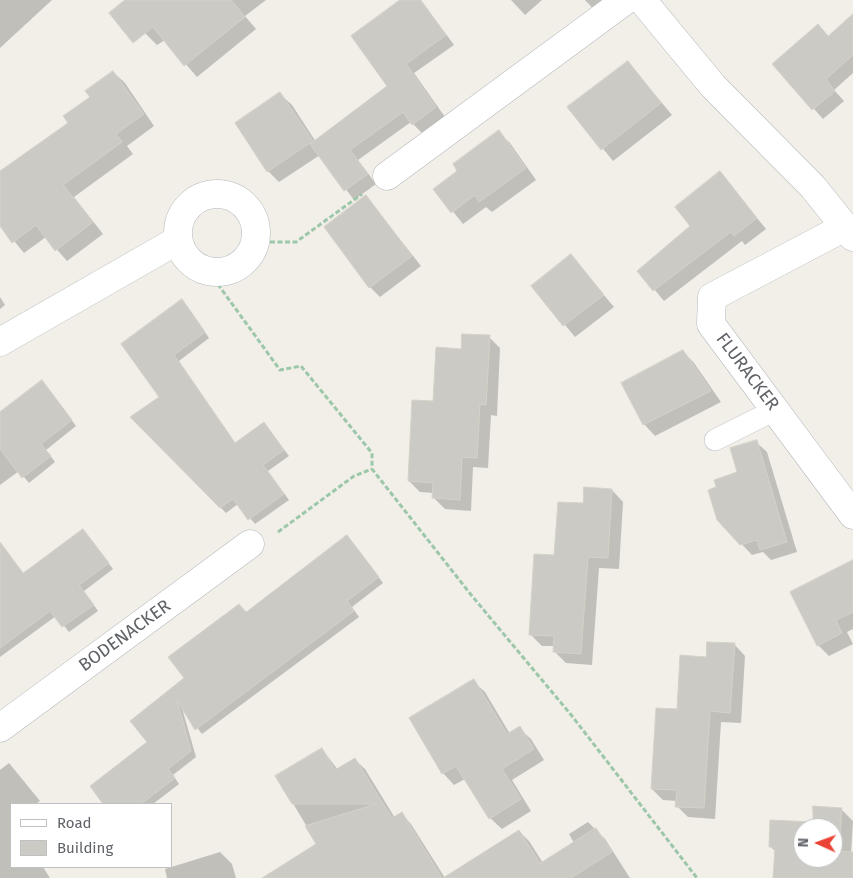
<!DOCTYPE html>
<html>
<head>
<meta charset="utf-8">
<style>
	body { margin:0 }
	#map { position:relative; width:853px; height:878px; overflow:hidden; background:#f1efe8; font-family:"Fira Sans",sans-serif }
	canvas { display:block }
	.legend { position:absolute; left:10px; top:803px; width:162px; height:65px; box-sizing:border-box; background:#fff; border:1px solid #bfc1c3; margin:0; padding:6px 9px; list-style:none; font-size:15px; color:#5f6368 }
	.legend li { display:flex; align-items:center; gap:10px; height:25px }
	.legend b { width:25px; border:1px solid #bfc1c3 }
	.north { position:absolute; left:793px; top:818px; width:50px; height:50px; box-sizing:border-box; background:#fff; border:1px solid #bfc1c3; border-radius:50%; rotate:272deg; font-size:14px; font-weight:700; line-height:20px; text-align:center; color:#5f6368 }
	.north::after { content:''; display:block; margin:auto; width:18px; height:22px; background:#ea4335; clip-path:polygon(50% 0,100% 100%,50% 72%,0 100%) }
</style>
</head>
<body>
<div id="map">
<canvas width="853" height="878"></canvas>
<ul class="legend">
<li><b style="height:6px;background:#fff"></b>Road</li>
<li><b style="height:14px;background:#cccac5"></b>Building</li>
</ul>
<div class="north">N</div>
</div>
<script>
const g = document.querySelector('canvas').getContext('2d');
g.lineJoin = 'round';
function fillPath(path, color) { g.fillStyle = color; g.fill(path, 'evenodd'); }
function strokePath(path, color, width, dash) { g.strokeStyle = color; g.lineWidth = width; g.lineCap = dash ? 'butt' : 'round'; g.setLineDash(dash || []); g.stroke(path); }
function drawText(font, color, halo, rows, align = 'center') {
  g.font = font + ' "Fira Sans",sans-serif'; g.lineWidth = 4; g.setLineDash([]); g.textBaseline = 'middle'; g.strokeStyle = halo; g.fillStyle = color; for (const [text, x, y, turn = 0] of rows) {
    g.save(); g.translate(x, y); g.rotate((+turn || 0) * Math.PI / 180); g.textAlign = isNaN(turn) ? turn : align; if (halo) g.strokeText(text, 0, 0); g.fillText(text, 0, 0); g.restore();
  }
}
fillPath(new Path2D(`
	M0,0H52L0,48Z
	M127,0H266L245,16L256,29L197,77L165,40L157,45L145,33L122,4Z
	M402,0H421L454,45L414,73L445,117L422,133L411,122L358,160L376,184L354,200L320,155L279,182L268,171L280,94L292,105L316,142L388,86Z
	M511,0H542L525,15Z
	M585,0H615L601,17Z
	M853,16V73L834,90L844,101L823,119L774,64L829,37Z
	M628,62L672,115L613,161L569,107Z
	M113,72L125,83L154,126L127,146L133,154L74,197L103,234L67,261L46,237L24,253L0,224V182L70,123Z
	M498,132L510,143L536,180L492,212L486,207L463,224L435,189L459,171Z
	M720,173L766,229L745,245L742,241L664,301L639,271L692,227Z
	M366,196L421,266L380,297L370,287Z
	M571,256L614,307L575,337L533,286Z
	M0,297L5,305L0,309Z
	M187,306L209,338L179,361L236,444L264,423L289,456L268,471L289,500L255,524L238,504L226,513L132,418L161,397Z
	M489,337L500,348L497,416L491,415L488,468L473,467L471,511L445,509L434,498V493L420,492L409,481L434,403L462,350Z
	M683,351L694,363L721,402L655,436L644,424Z
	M47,387L76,426L46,450L55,462L29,483L19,471L0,485V414Z
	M756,442L767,452L797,552L771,560L763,552L752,555L718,519L717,488L739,473Z
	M612,490L623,502L619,569L599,568L592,665L566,663L555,652V646H542L530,634L556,556L584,505Z
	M83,530L113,569L84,591L98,611L69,632L56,616L0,657V571L24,574Z
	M352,542L383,583L352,607L359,617L202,734L182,708L196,757L173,775L179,784L153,804H105L91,787L149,742L185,678L246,613Z
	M853,561V629L847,632L853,644L829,656L818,645Z
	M734,644L745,656L741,723L721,722L715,819L688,817L677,806V801L663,800L652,789L678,711L707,658Z
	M473,681L485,692L510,734L519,728L531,739L544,760L512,780L531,811L502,829L490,818L465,779L454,785L443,773Z
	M322,749L338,770L355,760L365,769L395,818L402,814L411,824L445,878H292L318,845L277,777Z
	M9,763L40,801L36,804H11V867H43L50,878H0V770Z
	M841,809L853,821L851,853H853V878H774L776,852L770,846L771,821L814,823ZM803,828H833V858H803Z
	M588,822L605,839L630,878H446L519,831L529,841L543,863L574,843L569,834Z
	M220,852L232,864L236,878H167L165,869Z`), '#0003');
const building = new Path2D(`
	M125,0H231L245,17L184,66L153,27L133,43L109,13Z
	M400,0H420L446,35L406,64L436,107L412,125L403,112L350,150L368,174L344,191L310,144L387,86L351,36Z
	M853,14V55L826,79L835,91L812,110L772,64L818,24L828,36Z
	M628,61L661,103L601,150L567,107Z
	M113,71L144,114L116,134L122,142L63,185L93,222L55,251L36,225L12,243L0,226V171L68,123L63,116L90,97L85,91Z
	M280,92L313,141L267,172L235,123Z
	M499,130L526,168L479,202L475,195L451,213L433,189L457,171L453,164Z
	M720,171L757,218L734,236L731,232L653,291L637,271L690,226L675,207Z
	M366,195L412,256L369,288L324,227Z
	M571,254L604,295L563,326L531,286Z
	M182,299L205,332L174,355L235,443L264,422L284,450L263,465L284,494L248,520L233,499L220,508L130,417L159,397L121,344Z
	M462,334L490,335L486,405L480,404L477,458L462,457L460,500L432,498L433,483L408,481L412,400L433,401L436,347L461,349Z
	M683,350L711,391L643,425L621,383Z
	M42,380L72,420L41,444L51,456L22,478L0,449V412Z
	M757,440L787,542L760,550L757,540L740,545L717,520L708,490L716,487L714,480L737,472L730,448Z
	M584,487L612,489L608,558L588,557L581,654L553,652L554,636L529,635L534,554L554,555L558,502L583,503Z
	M83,529L109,563L79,585L94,605L62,627L50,611L0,648V542L23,573Z
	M347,535L379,577L347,601L354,611L195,730L177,700L191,751L168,769L175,778L141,804H103L90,786L147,742L130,721L184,678L168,657L239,604L246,612Z
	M853,560V612L836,620L842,633L817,646L790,592Z
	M707,642L735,643L730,713L710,711L704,808L675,807L677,790L651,789L656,708L677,709L680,655L706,657Z
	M474,679L507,734L520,726L534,749L502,769L521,799L489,819L456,766L442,774L409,718Z
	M322,748L335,770L355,758L392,818L402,812L442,878H262L316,844L305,826L376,804H292L275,776Z
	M813,806L842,808L839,851L853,852V878H773L775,847H769L770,820L813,822ZM803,828H833V858H803Z
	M596,828L612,852L571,878H443L519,830L540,863Z`);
fillPath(building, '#cccac5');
strokePath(building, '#d6d1c6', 1);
const service = new Path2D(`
	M715,440L775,410`);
const minor = new Path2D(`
	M642,0L713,86L813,187L853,237
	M387,176L626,0
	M178 233a39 39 0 1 1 78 0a39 39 0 1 1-78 0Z
	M845,227L712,297L711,324L853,515
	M0,342L178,240
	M0,728L250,544`);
strokePath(service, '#b5b8bc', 22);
strokePath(minor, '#b5b8bc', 29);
strokePath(new Path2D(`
	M255,242H296L362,194
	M209,272L280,370L301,366L372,453V469L472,596L572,716L697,878
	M278,532L354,476L372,469`), '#9cc7a9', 3, [5, 2.5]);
strokePath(service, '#fff', 21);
strokePath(minor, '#fff', 28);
drawText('18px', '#5f6368', '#fff', [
	["FLURACKER",747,372,53],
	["BODENACKER",125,636,-36]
]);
</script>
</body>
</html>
